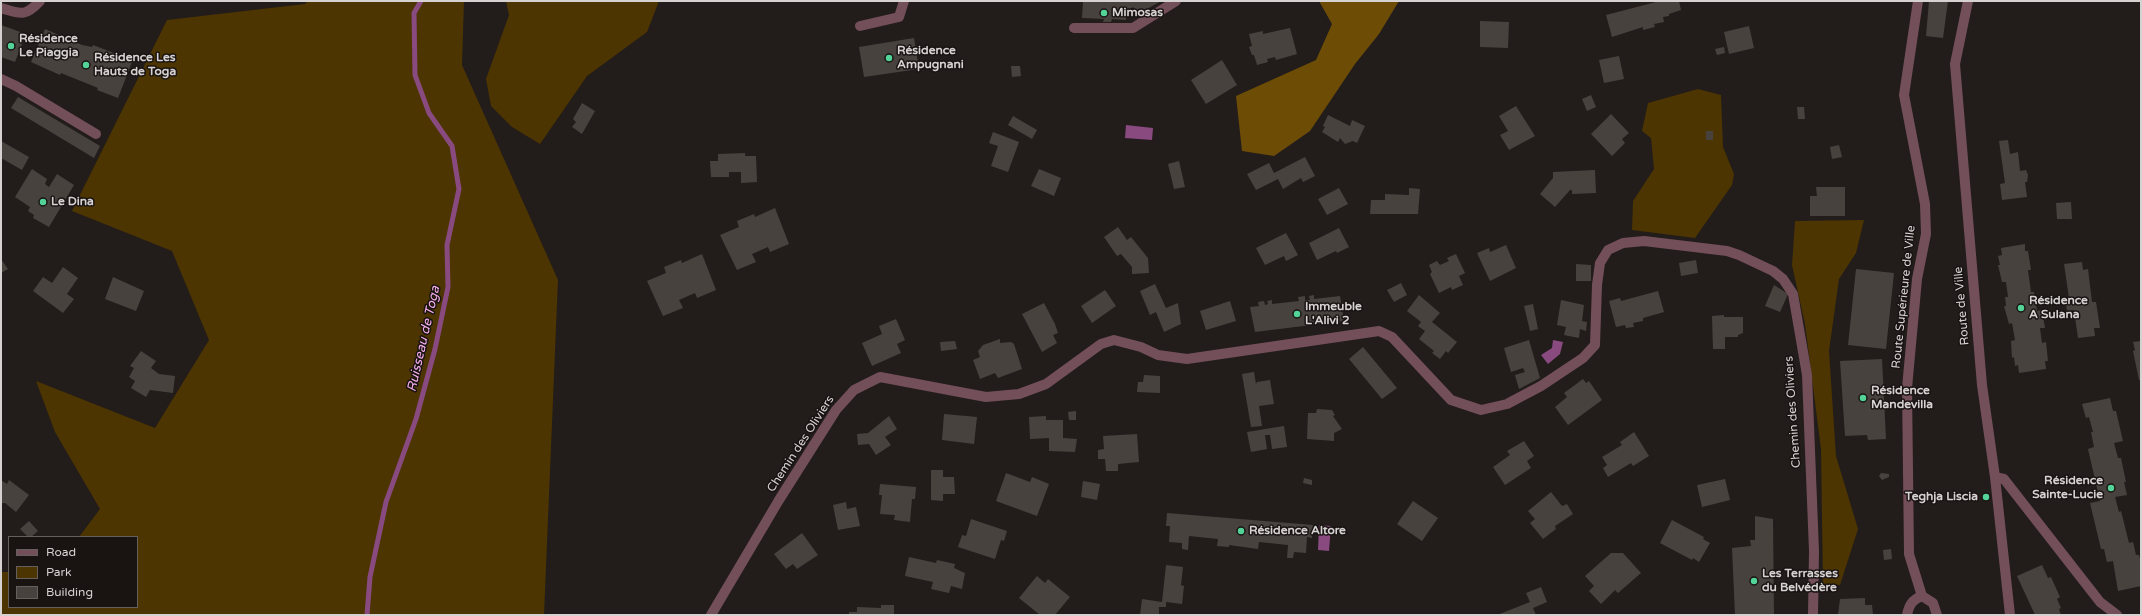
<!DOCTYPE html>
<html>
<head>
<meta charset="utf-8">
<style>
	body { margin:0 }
	#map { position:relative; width:2142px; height:616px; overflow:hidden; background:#221c1b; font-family:"Varela Round",sans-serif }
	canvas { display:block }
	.frame { position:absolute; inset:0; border:2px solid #d6d2d1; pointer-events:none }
	.legend { position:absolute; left:8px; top:536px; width:130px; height:72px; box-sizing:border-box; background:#191312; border:1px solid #655f5e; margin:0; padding:5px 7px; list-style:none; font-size:12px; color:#d6d2d1 }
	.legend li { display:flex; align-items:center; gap:8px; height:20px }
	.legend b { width:20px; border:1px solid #655f5e }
</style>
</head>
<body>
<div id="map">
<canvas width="2142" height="616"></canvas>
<div class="frame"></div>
<ul class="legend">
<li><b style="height:5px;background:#734f5a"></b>Road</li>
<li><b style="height:11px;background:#4d3501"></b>Park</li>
<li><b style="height:11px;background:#48423f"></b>Building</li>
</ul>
</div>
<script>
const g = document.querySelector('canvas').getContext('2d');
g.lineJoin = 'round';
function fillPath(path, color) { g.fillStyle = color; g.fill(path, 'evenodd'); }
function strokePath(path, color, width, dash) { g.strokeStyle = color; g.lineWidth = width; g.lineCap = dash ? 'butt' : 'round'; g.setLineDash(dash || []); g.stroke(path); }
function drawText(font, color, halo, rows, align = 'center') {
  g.font = font + ' "Varela Round",sans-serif'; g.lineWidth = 3; g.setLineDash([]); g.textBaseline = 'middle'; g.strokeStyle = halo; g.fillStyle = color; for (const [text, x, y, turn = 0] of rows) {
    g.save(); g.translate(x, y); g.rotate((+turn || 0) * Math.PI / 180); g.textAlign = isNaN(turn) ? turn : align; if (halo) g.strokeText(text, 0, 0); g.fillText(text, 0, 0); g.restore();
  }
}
fillPath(new Path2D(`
	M308,1H464L462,65L558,280L544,615H1V572H9V607H137V537H79L100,509L55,432L36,381L155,428L209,340L172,251L72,211L167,20L305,4Z
	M506,1H659L647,32L587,76L540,144L512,127L491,106L486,79L509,15Z
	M1698,89L1721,95L1723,147L1734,174L1732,185L1695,238L1632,230L1633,201L1654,169L1651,138L1642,131L1648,103Z
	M1864,220L1856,253L1839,279L1829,351L1836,456L1858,529L1840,585L1823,584L1821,449L1805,324L1792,265L1795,221Z`), '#4d3501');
fillPath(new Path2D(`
	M1319,1H1399L1379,34L1355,64L1310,131L1274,156L1242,151L1236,96L1316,60L1332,24Z`), '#6d4d06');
fillPath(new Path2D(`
	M1126,125L1153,128L1152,140L1125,138Z
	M1553,340L1563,342L1560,354L1548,364L1541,355L1552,348Z
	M1319,525L1331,526L1329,551L1318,550Z`), '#894a80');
strokePath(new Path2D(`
	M367,615L370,577L386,502L416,419L435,349L448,287L447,245L459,189L452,146L429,113L415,75L414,13L421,1`), '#894a80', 5);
fillPath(new Path2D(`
	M1083,1H1161L1138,14L1133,7L1126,11V20L1112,19L1111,22H1103L1104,19L1082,18Z
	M1660,1H1679L1681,10L1669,14V16L1663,17L1664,22L1654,24L1655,27L1643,30V27L1612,37L1606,15Z
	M1929,1H1948L1943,38L1926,36Z
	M1480,21L1509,22L1508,48L1480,47Z
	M1,25L26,34L15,62L1,57Z
	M1749,26L1754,48L1729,54L1724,32Z
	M1290,28L1297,54L1276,60L1275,57L1267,59L1268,62L1257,65L1254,55H1252L1249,47L1252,46L1249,34L1263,31V34Z
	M45,29L82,45L92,47L93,45L119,55L118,57L132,62L118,98L97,90L98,88L61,73L60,75L31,62Z
	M914,38L919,69L864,77L859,47Z
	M1724,47L1725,53L1717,55L1715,49Z
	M1619,56L1624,79L1604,83L1599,60Z
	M1222,60L1237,85L1206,104L1191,80Z
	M1011,66H1020L1021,76L1012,77Z
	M1591,95L1596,107L1587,111L1582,99Z
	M18,97L100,146L94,158L11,108Z
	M582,103L595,111L582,134L572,127L576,122L573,119Z
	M1516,106L1535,136L1509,150L1500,135L1508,131L1499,116Z
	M1797,107H1804L1805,119H1798Z
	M1611,114L1629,133L1622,139L1625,143L1612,156L1591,134Z
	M1328,115L1350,126L1352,120L1365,126L1357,143L1353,141L1345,144L1340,138L1338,142L1322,132L1325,127L1323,126Z
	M1013,116L1037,130L1032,139L1008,125Z
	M1706,131H1713V140H1706Z
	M993,132L1019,142L1008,172L991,166L998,146L989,143Z
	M2008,140L2010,154L2018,152L2020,171L2026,170L2028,175L2027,182H2025L2027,197L2002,200L2000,184L2005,183L1999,141Z
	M1,141L29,157L22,170L1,158Z
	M1839,145L1842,157L1832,159L1830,147Z
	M745,153V156H756L757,182L741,183V172H729V177H711L710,161H718V154Z
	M1305,157L1315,176L1303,182L1301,178L1283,189L1278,179L1256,190L1247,174L1269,163L1274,173Z
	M1179,161L1185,187L1174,189L1168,164Z
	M32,169L47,179L45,184L49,187L57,174L74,185L49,227L33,218L34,215L28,211L30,207L15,197Z
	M1039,169L1061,178L1054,196L1031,186Z
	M1595,170L1596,193L1572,194V190H1570L1555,207L1540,194L1553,178V172Z
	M1816,187H1845V216H1810V196H1817Z
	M1339,188L1348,204L1327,215L1318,199Z
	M1409,188L1420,189L1418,214H1370L1371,200H1385V194L1409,195Z
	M2071,202L2072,219H2057L2056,203Z
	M775,208L789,244L770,252L768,247L752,254L756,262L737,270L720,235L739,227L737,221L754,214L755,217Z
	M1118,227L1127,240L1131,237L1148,258L1149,273L1132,274V267L1121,254L1117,256L1104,237Z
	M1339,228L1349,247L1337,253L1336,251L1317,260L1309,243Z
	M1286,233L1298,255L1286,261L1284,256L1265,265L1256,248Z
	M2025,244V251H2028L2031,270H2028L2031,292H2034L2037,311L2042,310L2045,328H2040L2042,343L2046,342L2048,361H2045L2046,369L2019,373L2018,365L2015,366L2014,357L2012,358L2011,341L2015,340L2012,323L2009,324L2004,306H2006L2005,297H2008L2006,282H2002L1998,265H2000L1998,256L2002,255L2001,248Z
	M1506,245L1516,268L1490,281L1477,253L1489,248L1490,252Z
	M702,254L716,290L697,298L695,293L679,300L683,308L663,316L647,281L666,273L664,267L681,260L682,263Z
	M1456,254L1465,273L1459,276L1463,285L1452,290L1451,287L1439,293L1430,274L1432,272L1429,265L1437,261L1440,265L1449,261L1447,258Z
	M1,259L8,269L1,273Z
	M1696,260L1698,273L1681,276L1679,263Z
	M2082,262L2083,270L2088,269L2092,302H2096L2100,328H2094L2095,336L2078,338L2074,310L2067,311L2065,298H2069L2064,264Z
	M1576,264L1591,265V281H1576Z
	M63,267L78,278L67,294L74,299L63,313L33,291L43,277L52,283Z
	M1856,269L1894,273L1886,349L1848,345Z
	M113,277L144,291L136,311L105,299Z
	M1401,283L1407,295L1394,302L1387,290Z
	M1155,284L1166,308L1178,303L1181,324L1164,332L1156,312L1150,315L1140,291Z
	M1774,285L1788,294L1780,312L1765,306Z
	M1105,290L1116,306L1092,323L1081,306Z
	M1658,291L1664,312L1643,318V321L1633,323L1634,327L1626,328L1625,325L1616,327L1609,301L1620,298L1621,301Z
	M1314,295V299L1340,296L1344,321L1255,332L1250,307L1259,306L1258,302L1264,301L1265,305L1268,304L1267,301L1272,300V304L1299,301L1298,297L1305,296V300H1310L1309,296Z
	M1419,295L1440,313L1432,322L1457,342L1448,353L1446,351L1440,359L1432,353L1434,351L1419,339L1425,331L1418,326L1421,322L1407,311Z
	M1561,300L1584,305L1582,321L1587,322L1586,331L1580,329L1579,338L1564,335L1566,327L1557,325Z
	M1230,301L1236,321L1206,330L1200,311Z
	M1044,303L1055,324L1058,333L1053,335L1057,343L1042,352L1022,314Z
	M1533,304L1538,329L1530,331L1524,306Z
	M1724,315V317H1743V333L1738,335V337H1725V349H1713L1712,316Z
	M896,319L905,340L897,344L901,353L872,366L862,343L882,334L879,326Z
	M1000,339V343L1011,342L1014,344L1022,369L998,378L995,373L980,379L973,360L980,357L978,351L983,345Z
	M1529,340L1540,378L1519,389L1515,375L1525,372L1523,368L1511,372L1504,348Z
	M955,341L957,349L941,351L940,342Z
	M2141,341V380H2139L2133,351L2135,350L2133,342Z
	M1363,347L1397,388L1382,399L1349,359Z
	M141,351L156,361L151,368L159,374L175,376L173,393L150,390L146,397L131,388L135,381L129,377L134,368L130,366Z
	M1882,359L1886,439L1868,440L1867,435L1845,436L1840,361Z
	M1254,372L1256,384L1257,382L1270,380L1274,404L1259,406L1262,426L1251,427L1242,374Z
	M1144,375L1160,376V393L1137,392L1138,382H1143Z
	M1583,379L1586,383L1589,381L1602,400L1568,425L1555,407L1567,397L1564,393Z
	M2110,398L2113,411H2116L2123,441L2114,443L2118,458H2121L2126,482H2124L2127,495L2115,497L2119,512L2121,511L2129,543L2133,542L2136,555H2139L2141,563V586L2118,591L2113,561L2107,562L2104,549H2101L2090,503L2100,501L2088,449L2094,447L2091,432H2093L2089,417L2086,418L2082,404Z
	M1317,409L1332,410L1335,415L1333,416L1342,429L1334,433V441L1307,439L1308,413H1316Z
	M1076,411V420H1069L1068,412Z
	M944,414L977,417L974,444L942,440Z
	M889,416L897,429L885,437L891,445L876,455L869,444L858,445L857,434L868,433Z
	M1046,416V420H1063V438L1077,439L1075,452L1049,451V438L1030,439L1029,417Z
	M1284,426L1287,447L1272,449L1270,435H1265L1267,449L1251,452L1247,432Z
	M1634,432L1649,456L1633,466L1631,463L1608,477L1603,468L1607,465L1602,457L1622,445L1620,442Z
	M1137,434L1139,462L1118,464V471H1106L1105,459H1098V450L1104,449L1103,436Z
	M1524,441L1534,456L1527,461L1531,468L1505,485L1493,467L1510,455L1507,451Z
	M931,470H943V477H954L955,494H943V501L931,500Z
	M1006,473L1030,482L1032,477L1049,484L1037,516L996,501Z
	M1881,473L1889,474V477L1882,480L1879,476Z
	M1304,478L1312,480V485L1303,483Z
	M1725,479L1730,500L1702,507L1697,485Z
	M1,480L7,484L9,480L29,495L16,512L5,503H1Z
	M1083,481L1100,484L1097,500L1081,497Z
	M880,484L916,487L915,499H912L910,522L894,520L895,515L880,514L882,495H879Z
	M1551,492L1562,506L1567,504L1573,514L1555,526L1556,529L1543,539L1530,523L1535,519L1528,511Z
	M1413,501L1438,518L1422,541L1397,524Z
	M846,502L847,509L856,507L860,526L838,530L833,505Z
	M1167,513L1313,525L1312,538L1307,537L1306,553L1294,552L1293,558H1287L1288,545L1259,542L1258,549L1229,545V547L1217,546L1218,539L1189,536L1188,550L1182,549V543L1169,542L1170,526H1166Z
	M1755,516L1773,519L1774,615H1735L1732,548L1751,546L1750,540H1755Z
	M971,519L1007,531L1004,541L1001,540L995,559L958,547L962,535L966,536Z
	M1672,520L1704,537L1703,539L1710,543L1699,562L1693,558L1692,560L1660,543Z
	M29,521L38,531L31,537H28L20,529Z
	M802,533L818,555L797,569L793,564L786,569L774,554Z
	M1891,549L1892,559L1884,560L1883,550Z
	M1611,553H1623L1641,573L1618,593L1615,590L1601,604L1589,591L1594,586L1585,576Z
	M909,557L936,563L937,560L955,564L954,568L965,573L962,589L951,586L949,593L931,589L933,582L905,576Z
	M1166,565L1183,567L1181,585L1184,586L1182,604L1166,602V607H1159V615H1140L1142,599L1162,602Z
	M2042,565L2048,578L2051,577L2060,597L2057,599L2061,608L2059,609L2061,615H2035L2017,576Z
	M1037,576L1045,583L1048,579L1070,597L1055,615H1040L1019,598Z
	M1541,587L1547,602L1533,608L1536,615H1497L1530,602L1526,593Z
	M1865,598V605H1872L1873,615H1838L1840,599Z
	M881,605H894V615H849V612H857V607L881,608Z`), '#48423f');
strokePath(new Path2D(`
	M1918,1L1904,95L1925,204L1926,234L1917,279L1907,388L1909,554L1922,596
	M1968,1L1955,64L1982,385L1995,477L2010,615
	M1,8C21,14 25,17 40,1
	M860,26L899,17L904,1
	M1074,28H1133L1176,1
	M1,79L16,86L96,134
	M1995,477L2004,479L2100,602L2117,615
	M711,615L779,500L836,410L854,390L880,377L986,397L1019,394L1046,384L1101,344L1114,340L1141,347L1158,355L1187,359L1379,331L1392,337L1451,400L1481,410L1507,404L1541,386L1583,358L1595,345L1597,285L1600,263L1608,250L1623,243L1644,241L1727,251L1739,255L1773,271L1783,279L1793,294L1807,375L1814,551L1813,615
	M1907,615C1909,605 1912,600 1922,596L1933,603L1937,615`), '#734f5a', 10);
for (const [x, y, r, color] of [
	[1104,13,4,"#53d397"],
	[11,46,4,"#53d397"],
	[889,58,4,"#53d397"],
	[86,65,4,"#53d397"],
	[43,202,4,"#53d397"],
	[2021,308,4,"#53d397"],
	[1297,314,4,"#53d397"],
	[1863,398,4,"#53d397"],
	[2111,488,4,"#53d397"],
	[1986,497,4,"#53d397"],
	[1241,531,4,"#53d397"],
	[1754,581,4,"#53d397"]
]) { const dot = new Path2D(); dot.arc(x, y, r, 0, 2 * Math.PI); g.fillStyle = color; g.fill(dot); strokePath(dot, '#191312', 1.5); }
drawText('bold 12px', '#d6d2d1', '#191312', [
	["Mimosas",1112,13],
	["Résidence",19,39],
	["Le Piaggia",19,53],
	["Résidence",897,51],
	["Ampugnani",897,65],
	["Résidence Les",94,58],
	["Hauts de Toga",94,72],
	["Le Dina",51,202],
	["Résidence",2029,301],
	["A Sulana",2029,315],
	["Immeuble",1305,307],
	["L'Alivi 2",1305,321],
	["Résidence",1871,391],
	["Mandevilla",1871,405],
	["Résidence",2103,481,"right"],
	["Sainte-Lucie",2103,495,"right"],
	["Teghja Liscia",1978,497,"right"],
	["Résidence Altore",1249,531],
	["Les Terrasses",1762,574],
	["du Belvédère",1762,588]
], 'left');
drawText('12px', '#d6d2d1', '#191312', [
	["Route Supérieure de Ville",1904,297,-84],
	["Route de Ville",1962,306,-95],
	["Chemin des Oliviers",1793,412,-94],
	["Chemin des Oliviers",801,444,-57]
]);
drawText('italic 13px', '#f6afeb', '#191312', [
	["Ruisseau de Toga",424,339,-77]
]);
</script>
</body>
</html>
